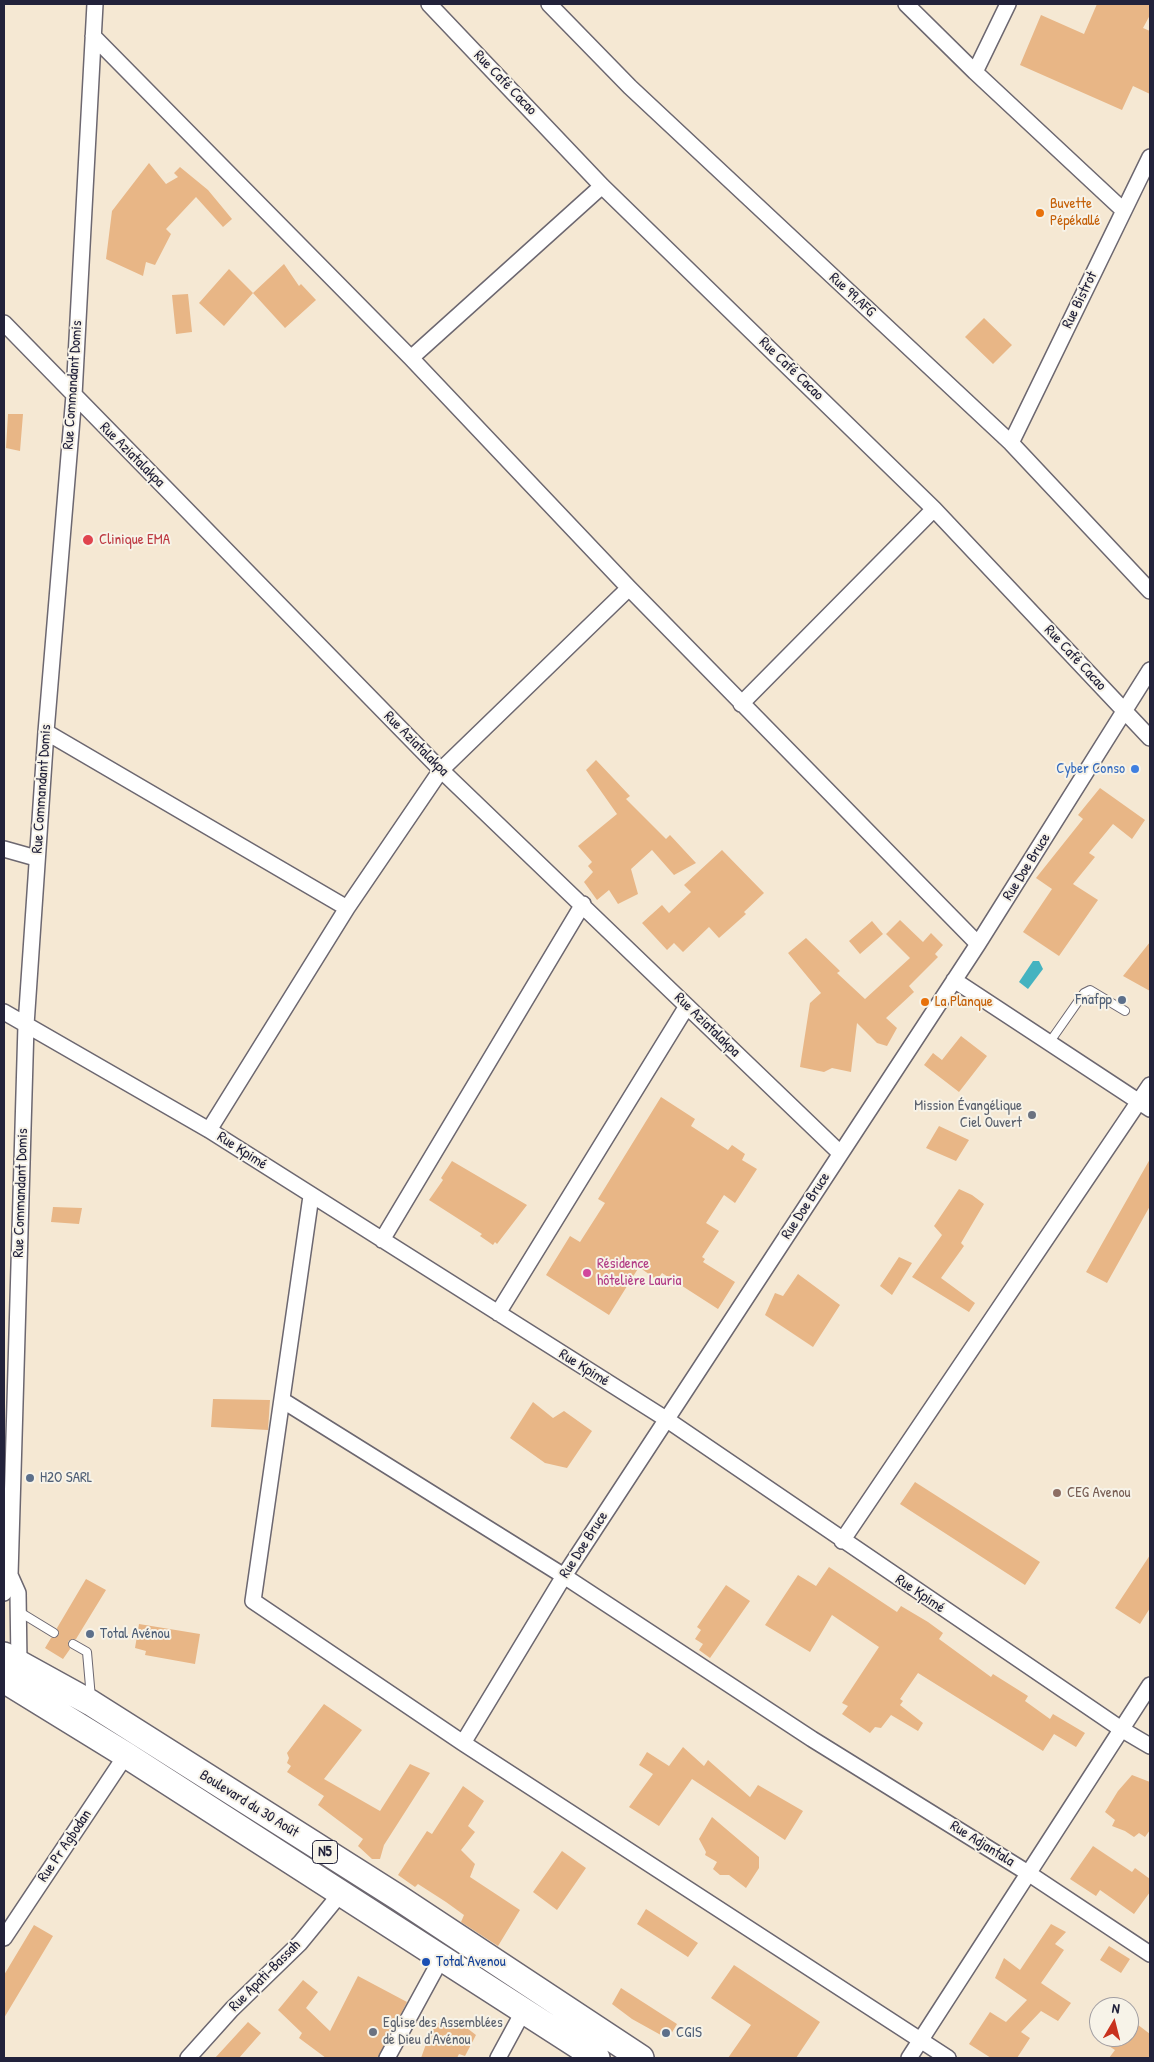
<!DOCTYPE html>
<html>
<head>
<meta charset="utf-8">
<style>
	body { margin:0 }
	#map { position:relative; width:1154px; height:2062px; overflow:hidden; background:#f5e8d3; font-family:"Patrick Hand",sans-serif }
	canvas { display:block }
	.frame { position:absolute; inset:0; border:5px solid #22223b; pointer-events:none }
	.north { position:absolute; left:1089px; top:1997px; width:50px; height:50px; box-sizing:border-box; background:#f7f3e8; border:1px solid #a29fa3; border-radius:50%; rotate:8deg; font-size:14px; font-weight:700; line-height:20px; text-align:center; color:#22223b }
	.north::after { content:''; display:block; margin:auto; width:18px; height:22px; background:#c8321e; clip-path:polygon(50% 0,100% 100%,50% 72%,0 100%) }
</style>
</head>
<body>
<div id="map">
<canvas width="1154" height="2062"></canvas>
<div class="frame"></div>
<div class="north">N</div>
</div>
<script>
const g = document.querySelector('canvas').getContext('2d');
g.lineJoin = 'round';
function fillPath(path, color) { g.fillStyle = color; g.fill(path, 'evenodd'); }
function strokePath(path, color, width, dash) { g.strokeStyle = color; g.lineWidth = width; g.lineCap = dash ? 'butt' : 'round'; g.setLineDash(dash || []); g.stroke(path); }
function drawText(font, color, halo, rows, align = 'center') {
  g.font = font + ' "Patrick Hand",sans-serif'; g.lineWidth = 4; g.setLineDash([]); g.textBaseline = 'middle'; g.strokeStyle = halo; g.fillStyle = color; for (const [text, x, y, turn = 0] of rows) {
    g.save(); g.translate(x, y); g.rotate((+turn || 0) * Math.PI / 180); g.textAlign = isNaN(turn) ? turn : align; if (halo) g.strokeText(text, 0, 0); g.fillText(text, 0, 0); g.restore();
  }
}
fillPath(new Path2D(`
	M1033,961H1039L1043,969L1028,989L1019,982Z`), '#45b3c0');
fillPath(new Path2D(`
	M1097,4H1150V15L1143,28L1150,31V94L1133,86L1122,110L1020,65L1041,15L1084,34Z
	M149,163L166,184L178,177L174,173L180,167L208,190L232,219L223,227L196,197L166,229L171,234L155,265L146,262L143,276L106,259L112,211Z
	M284,264L299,286L301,284L316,300L285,328L253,293L224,326L199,303L229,269L253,293Z
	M188,294L192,332L176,334L172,295Z
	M984,318L1012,345L993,364L965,337Z
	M8,414H23L20,451L6,448Z
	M596,760L630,796L626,799L666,839L670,835L696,863L674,875L652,850L631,869L638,894L618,904L609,890L597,900L584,882L593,872L588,866L592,862L578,846L617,814L586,770Z
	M1100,788L1145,820L1132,839L1113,824L1089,853L1095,857L1073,884L1098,900L1059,956L1023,932L1052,889L1036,878L1083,819L1078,815Z
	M722,850L764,893L744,912L746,914L719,938L709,927L683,952L674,943L667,950L642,923L662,905L669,913L691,892L684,885Z
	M900,920L923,942L931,933L943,945L935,954L938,957L909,986L914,992L886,1018L897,1028L887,1046L877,1043L857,1023L851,1072L832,1068L824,1072L800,1067L810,1003L821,993L788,953L806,938L840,971L837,973L865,999L910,958L886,934Z
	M872,921L883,934L860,954L849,941Z
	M1150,942V991L1123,976Z
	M961,1036L987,1056L959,1092L924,1065L933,1053L942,1060Z
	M661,1097L695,1119L691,1126L728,1150L732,1145L745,1154L742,1160L757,1169L735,1203L724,1195L706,1223L719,1231L702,1257L705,1259L703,1262L735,1282L718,1309L662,1273L657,1280L639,1267L609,1315L546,1275L570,1236L580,1242L605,1203L598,1199Z
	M939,1126L969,1140L956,1161L926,1148Z
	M1150,1159V1206L1107,1283L1086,1272Z
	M452,1161L527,1205L497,1244L495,1242L493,1245L480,1236L482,1234L429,1200L443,1180L441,1178Z
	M959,1189L972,1195L984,1204L961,1243L964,1246L941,1278L975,1303L969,1312L912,1277L942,1235L934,1226Z
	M53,1207L82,1208L79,1224L51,1222Z
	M899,1257L912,1263L892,1295L880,1286Z
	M798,1274L840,1305L813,1347L765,1315L775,1293L783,1296Z
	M213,1399L270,1400L268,1430L211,1427Z
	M533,1402L553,1418L564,1411L592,1431L567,1468L545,1463L510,1438Z
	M915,1482L1040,1562L1025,1585L900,1504Z
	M1150,1555V1608L1140,1624L1115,1608Z
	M829,1567L897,1612L901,1606L928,1622L943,1633L939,1639L991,1677L993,1674L1028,1696L1025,1701L1050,1719L1053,1714L1085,1733L1076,1747L1054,1734L1043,1751L918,1673L900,1699L903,1701L900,1705L923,1723L918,1731L891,1715L881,1728L875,1727L870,1733L842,1714L848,1706L842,1703L879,1647L832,1615L810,1652L765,1625L798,1575L816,1586Z
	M86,1579L106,1590L76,1639L68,1641L70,1649L63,1659L45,1648L51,1638L59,1635L57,1628Z
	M726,1585L750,1601L710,1658L699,1650L703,1644L695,1639L701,1630L697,1627Z
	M139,1624L200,1634L195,1664L145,1655L146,1651L135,1648Z
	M324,1704L362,1730L324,1779L380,1811L410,1764L430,1773L384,1845L380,1859H372L358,1846L363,1839L318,1805L324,1796L287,1772L291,1766L287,1763L289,1758L287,1753Z
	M683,1747L704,1766L708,1760L750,1797L758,1785L803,1811L785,1840L692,1779L659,1826L629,1807L653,1774L639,1765L647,1752L669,1766Z
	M1132,1775L1150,1782V1830L1145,1837L1139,1833L1134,1837L1125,1831L1112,1826L1115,1820L1105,1812L1118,1791Z
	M463,1786L484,1801L468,1826L475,1832L461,1850L475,1864L470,1877L520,1910L498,1946L461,1922L464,1915L446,1902L418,1884L415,1887L398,1875L427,1831L432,1834Z
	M712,1817L759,1857V1868L746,1888L729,1875H720L713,1869L717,1862L705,1855L706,1852L699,1839Z
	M1093,1846L1132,1872L1135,1868L1150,1879V1892L1134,1914L1100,1890L1096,1896L1070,1879Z
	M562,1851L586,1868L557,1910L533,1892Z
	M646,1909L698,1943L688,1957L637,1924Z
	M1051,1924L1066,1932L1055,1944L1064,1950L1041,1983L1071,2003L1058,2021L1041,2011L1021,2032L1030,2038L1017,2058H991L969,2044L990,2012L1006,2022L1027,2000L995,1978L1004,1958L1020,1970Z
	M34,1925L53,1936L4,2018V1975Z
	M1109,1946L1130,1959L1121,1973L1100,1960Z
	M734,1965L820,2022L796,2058H728L751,2025L711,1998Z
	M358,1976L407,2002L378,2058H326L299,2038L302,2033L278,2010L303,1980L318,1992L306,2008L330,2031Z
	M621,1988L677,2024L668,2039L632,2019L612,2004Z
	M1129,2018L1150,2034V2058H1109L1115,2050L1095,2037H1129Z
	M442,2019L459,2022L476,2035L465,2056L459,2054L457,2058H421L430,2033Z
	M248,2022L261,2033L239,2058H215Z`), '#e8b686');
const service = new Path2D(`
	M1049,1043L1084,993L1090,990L1125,1011
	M18,1611L54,1633
	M73,1644L87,1652L91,1698`);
const minor = new Path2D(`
	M429,4L602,186L934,509L1150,738
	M549,4L630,87L1011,443L1150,591
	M906,4L975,72L1123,210
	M93,36L411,358L629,588L978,944
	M975,72L1008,4
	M4,323L441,770L840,1153
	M411,358L602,186
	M1011,443L1150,157
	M741,704L934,509
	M46,732L347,908
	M4,849L36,858
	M954,980L1150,1109
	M4,1012L209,1130L666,1419L1121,1729L1150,1746
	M209,1130L347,908L441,770L629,588
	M311,1196L253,1601L463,1743L948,2058
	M382,1240L583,904
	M498,1313L687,1006
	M282,1400L564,1576L812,1739L1028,1873L1150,1954
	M842,1541L1150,1085
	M10,1575L18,1593L19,1663
	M4,1593L10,1575L26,1025L46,732L74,395L95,4
	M463,1743L564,1576L978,944L1150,670
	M4,1938L126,1755
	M188,2058L232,2009L300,1943L341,1893
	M387,2058L442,1957
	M498,2058L524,2010
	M909,2058L1150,1685`);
const trunk = new Path2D(`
	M4,1655L91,1703L399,1898L641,2058
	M4,1680L126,1755L597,2058`);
strokePath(service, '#6c6770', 10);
strokePath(minor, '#6c6770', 18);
strokePath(trunk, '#6c6770', 28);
strokePath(service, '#fff', 8);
strokePath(minor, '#fff', 15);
strokePath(trunk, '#fff', 25);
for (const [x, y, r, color] of [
	[1040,213,5,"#e8710a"],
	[88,540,6,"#e0444e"],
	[1135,769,5,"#3f7fe0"],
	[1122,1000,5,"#5c6f8a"],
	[925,1002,5,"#e8710a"],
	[1032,1115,5,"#6b7280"],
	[587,1273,5,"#d1479c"],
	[30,1478,5,"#5c6f8a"],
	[1057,1493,5,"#8d6e63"],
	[90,1634,5,"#5c6f8a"],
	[426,1962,5,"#1a4fb4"],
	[373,2032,5,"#6b7280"],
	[666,2033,5,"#5c6f8a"]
]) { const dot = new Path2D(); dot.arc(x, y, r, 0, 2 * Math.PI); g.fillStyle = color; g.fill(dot); strokePath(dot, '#f7f3e8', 2); }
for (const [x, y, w] of [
	[325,1852,25]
]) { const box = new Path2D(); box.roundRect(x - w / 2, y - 11.5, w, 23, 4); g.fillStyle = '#f7f3e8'; g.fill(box); strokePath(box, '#22223b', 1); }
drawText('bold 14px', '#22223b', null, [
	["N5",325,1852]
]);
drawText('15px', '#22223b', '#f7f3e8', [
	["Rue Café Cacao",505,83,46],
	["Rue 99.AFG",852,295,43],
	["Rue Bistrot",1080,300,-64],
	["Rue Café Cacao",791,369,44],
	["Rue Commandant Domis",73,385,-86],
	["Rue Aziatalakpa",132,455,45],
	["Rue Café Cacao",1075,658,47],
	["Rue Aziatalakpa",416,744,45],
	["Rue Commandant Domis",42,789,-86],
	["Rue Doe Bruce",1027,867,-58],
	["Rue Aziatalakpa",707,1025,44],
	["Rue Kpimé",242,1151,33],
	["Rue Commandant Domis",21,1193,-88],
	["Rue Doe Bruce",806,1206,-57],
	["Rue Kpimé",584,1368,32],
	["Rue Doe Bruce",584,1545,-57],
	["Rue Kpimé",920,1594,34],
	["Boulevard du 30 Août",249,1804,32],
	["Rue Adjantala",982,1844,32],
	["Rue Pr Agbodan",65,1846,-56],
	["Rue Apati-Bassah",265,1976,-45]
]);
drawText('15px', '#c56008', '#f7f3e8', [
	["Buvette",1050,204],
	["Pépékallé",1050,221],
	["La Planque",935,1002]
], 'left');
drawText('15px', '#be3a42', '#f7f3e8', [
	["Clinique EMA",99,540]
], 'left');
drawText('15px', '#366cbe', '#f7f3e8', [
	["Cyber Conso",1125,769]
], 'right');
drawText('15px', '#4e5e75', '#f7f3e8', [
	["Fnafpp",1112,1000,"right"],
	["H2O SARL",40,1478],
	["Total Avénou",100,1634],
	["CGIS",676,2033]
], 'left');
drawText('15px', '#5b616d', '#f7f3e8', [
	["Mission Évangélique",1022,1106],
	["Ciel Ouvert",1022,1123],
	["Eglise des Assemblées",383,2023,"left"],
	["de Dieu d'Avénou",383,2040,"left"]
], 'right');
drawText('15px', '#b23c85', '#f7f3e8', [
	["Résidence",597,1264],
	["hôtelière Lauria",597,1281]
], 'left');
drawText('15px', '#785e54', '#f7f3e8', [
	["CEG Avenou",1067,1493]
], 'left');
drawText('15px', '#164399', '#f7f3e8', [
	["Total Avenou",436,1962]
], 'left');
</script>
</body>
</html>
